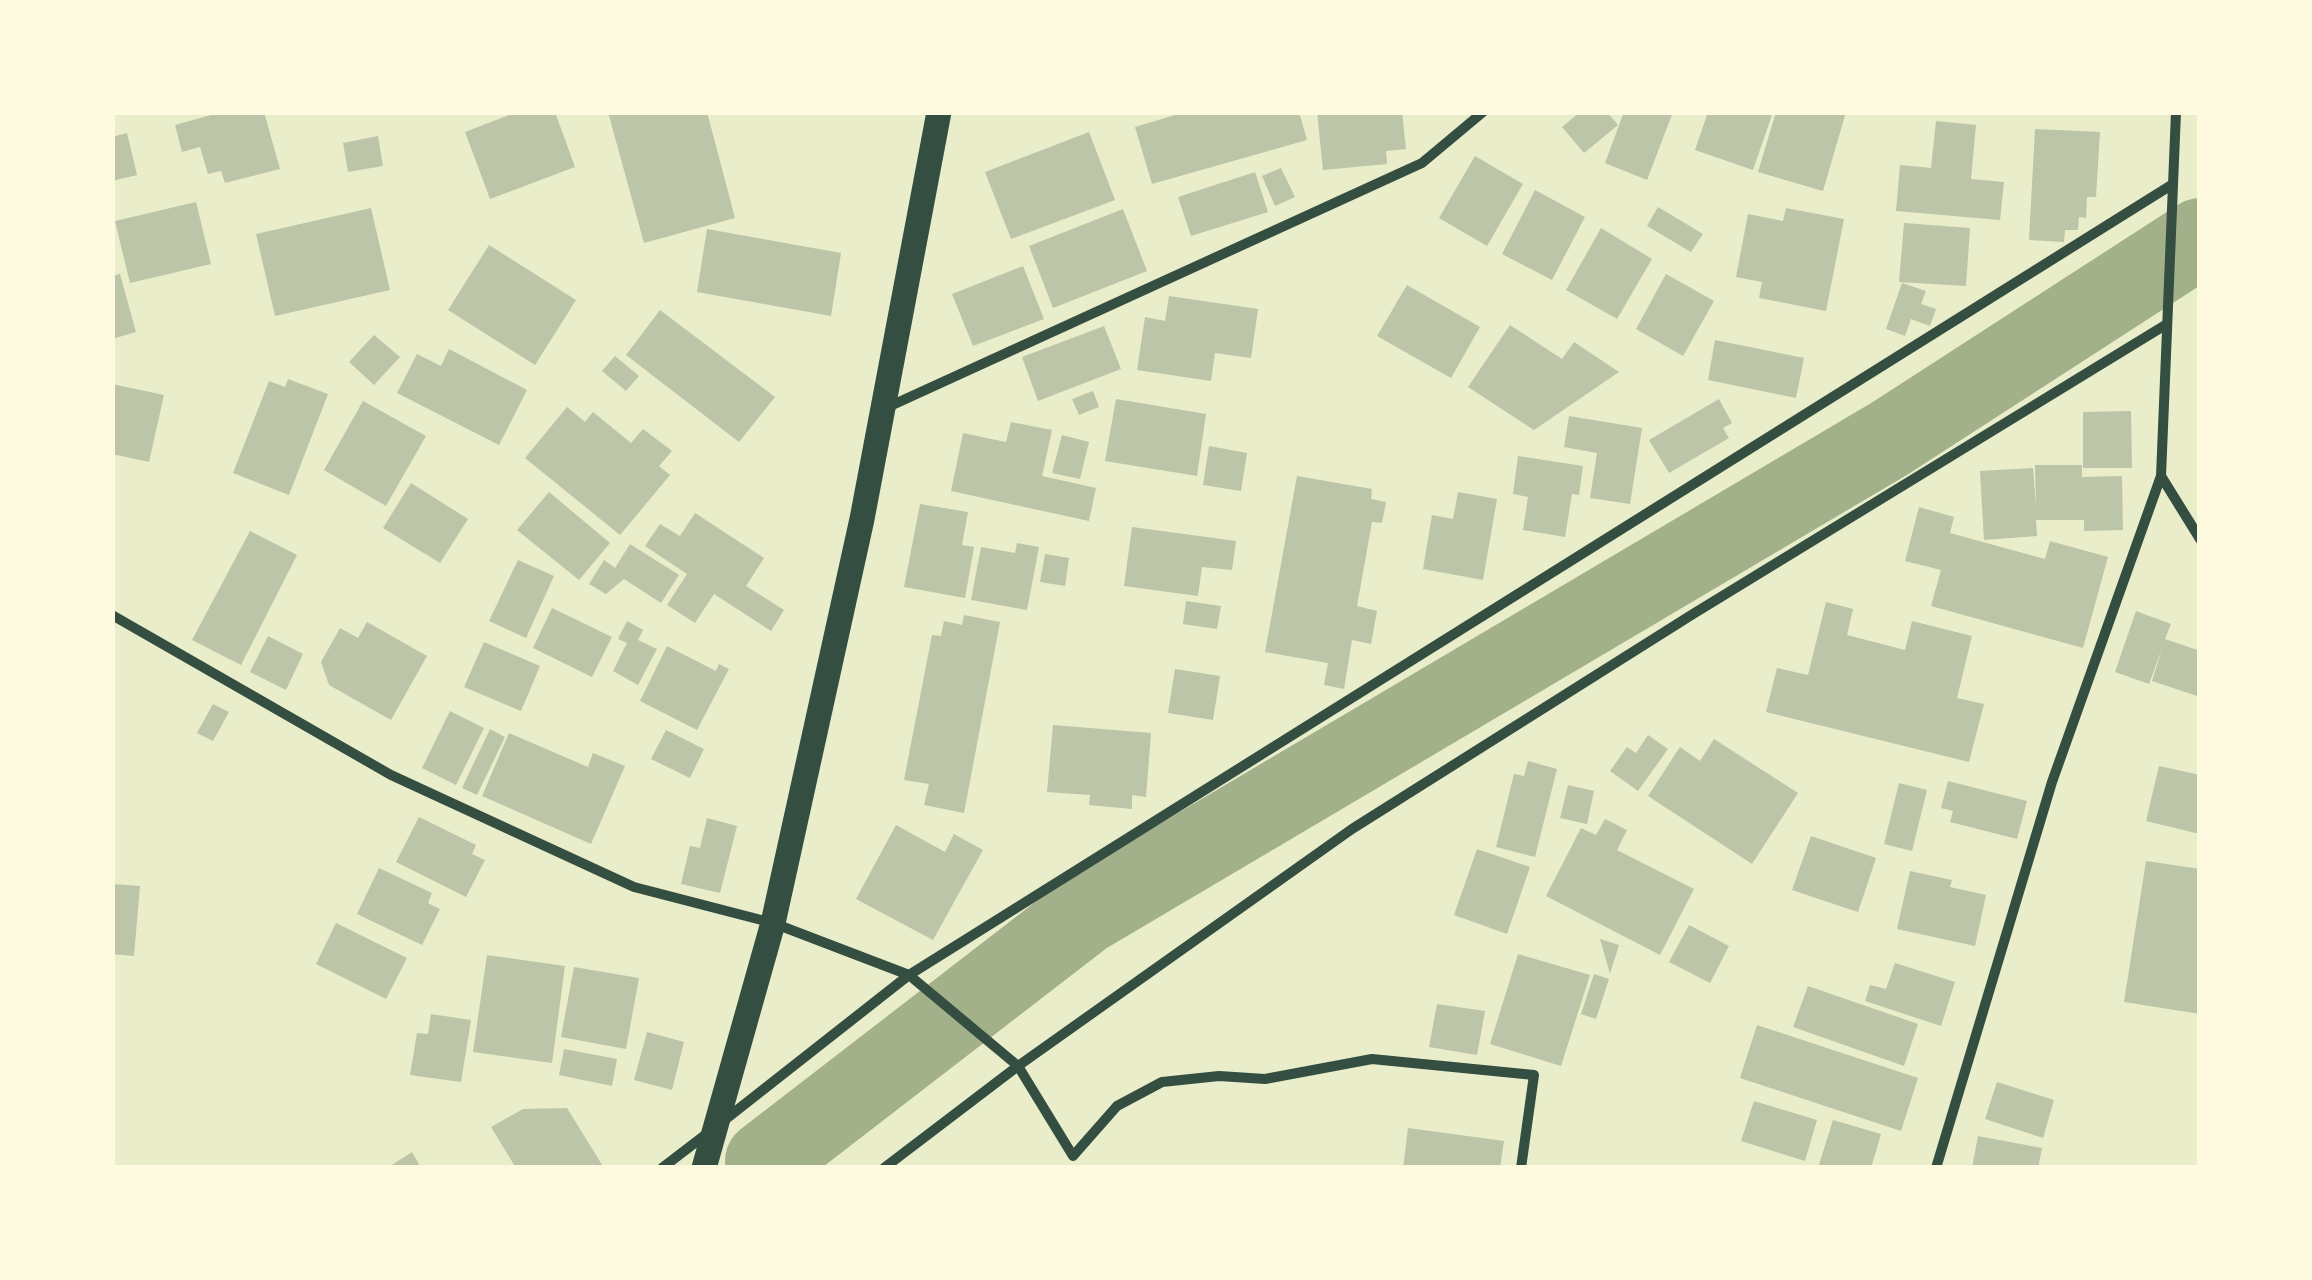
<!DOCTYPE html>
<html>
<head>
<meta charset="utf-8">
<style>
	body { margin:0 }
	#map { position:relative; width:2312px; height:1280px; overflow:hidden; background:#e9edc9; font-family:"Fira Sans",sans-serif }
	canvas { display:block }
	.frame { position:absolute; inset:0; border:115px solid #fefae0; pointer-events:none }
</style>
</head>
<body>
<div id="map">
<canvas width="2312" height="1280"></canvas>
<div class="frame"></div>
</div>
<script>
const g = document.querySelector('canvas').getContext('2d');
g.lineJoin = 'round';
function strokePath(path, color, width, dash) { g.strokeStyle = color; g.lineWidth = width; g.lineCap = dash ? 'butt' : 'round'; g.setLineDash(dash || []); g.stroke(path); }
function fillPath(path, color) { g.fillStyle = color; g.fill(path, 'evenodd'); }
strokePath(new Path2D(`
	M765,1161L1084,915L1889,439L2200,238`), '#a3b18a', 80);
fillPath(new Path2D(`
	M222,112H264L280,169L225,183L221,171L208,174L200,147L182,152L175,125Z
	M517,112H555L575,167L490,199L465,132Z
	M608,112H707L735,218L644,243Z
	M1185,112H1299L1307,140L1152,184L1135,127Z
	M1317,112H1402L1406,149L1386,151L1387,164L1323,170Z
	M1580,112H1607L1618,125L1584,153L1562,127Z
	M1624,112H1673L1647,180L1605,163Z
	M1708,112H1773L1753,170L1695,150Z
	M1776,112H1846L1823,191L1758,172Z
	M1936,121L1976,125L1971,179L2004,182L2000,220L1896,211L1900,165L1931,168Z
	M2035,129L2100,132L2096,197H2087L2086,218L2079,217L2078,230H2065L2064,242L2029,240Z
	M1089,132L1115,200L1011,239L985,172Z
	M127,133L137,175L112,181V137Z
	M378,136L383,166L348,172L343,143Z
	M1475,156L1523,184L1487,246L1439,218Z
	M1281,168L1295,197L1275,206L1262,176Z
	M1255,172L1268,212L1191,236L1178,197Z
	M1535,190L1585,217L1552,280L1502,254Z
	M196,202L211,264L130,283L115,221Z
	M1658,207L1703,234L1691,252L1647,226Z
	M371,208L390,290L275,316L256,234Z
	M1786,208L1844,219L1826,311L1759,298L1762,282L1736,277L1748,214L1783,221Z
	M1123,209L1147,271L1053,308L1029,246Z
	M1904,223L1970,228L1966,286L1899,282Z
	M1601,228L1652,259L1617,319L1566,290Z
	M707,229L841,253L831,316L697,292Z
	M489,245L576,300L535,365L448,310Z
	M1023,266L1044,319L973,346L952,294Z
	M120,274L136,332L112,339V276Z
	M1666,274L1714,301L1683,356L1636,329Z
	M1902,283L1926,291L1921,304L1936,309L1930,326L1911,319L1905,336L1886,329Z
	M1407,285L1480,327L1451,378L1377,336Z
	M1169,296L1258,309L1251,358L1215,353L1211,381L1137,370L1145,317L1165,321Z
	M660,310L775,397L739,442L626,355Z
	M1510,325L1562,359L1574,342L1619,372L1534,430L1468,387Z
	M1104,326L1121,369L1038,401L1022,357Z
	M374,335L400,357L374,385L349,362Z
	M1715,340L1804,358L1796,398L1708,380Z
	M449,349L527,390L499,445L397,393L417,354L441,366Z
	M615,356L639,376L626,391L602,371Z
	M288,379L328,394L289,495L233,473L269,381L285,387Z
	M112,384L164,395L149,462L112,454Z
	M1093,391L1099,407L1079,415L1072,399Z
	M1116,399L1206,414L1197,476L1105,461Z
	M1719,399L1732,423L1723,428L1729,438L1669,473L1649,440Z
	M363,401L426,436L386,506L324,470Z
	M567,407L585,422L593,412L631,443L643,429L672,451L659,466L670,475L620,535L525,458Z
	M2131,411L2132,468H2083V412Z
	M1569,416L1642,428L1630,504L1590,498L1597,453L1564,447Z
	M1011,422L1052,430L1042,476L1096,488L1089,521L951,491L963,433L1006,442Z
	M1062,435L1089,442L1080,479L1052,473Z
	M1209,446L1247,453L1241,491L1203,485Z
	M1518,456L1583,466L1579,495L1572,494L1565,537L1523,530L1528,497L1513,494Z
	M2035,465H2082V477L2122,476L2123,530L2084,531V520H2036L2037,536L1984,540L1980,471L2033,468L2036,506Z
	M1297,476L1372,489L1371,499L1386,502L1382,523L1372,522L1357,606L1377,611L1371,644L1352,640L1344,689L1324,685L1328,663L1265,652Z
	M411,483L468,519L440,563L383,528Z
	M549,492L610,543L579,580L517,530Z
	M1458,492L1497,499L1483,580L1423,569L1432,515L1453,519Z
	M920,504L968,512L962,545L974,547L965,598L904,587Z
	M1919,507L1954,517L1950,533L2045,559L2050,541L2108,557L2083,648L1931,606L1941,570L1905,561Z
	M695,513L764,558L746,586L784,610L771,631L714,594L695,623L667,605L687,574L645,546L660,524L680,536Z
	M1132,527L1236,541L1232,570L1202,567L1198,596L1124,586Z
	M250,531L297,555L241,665L192,640Z
	M1017,543L1039,547L1027,610L971,600L981,547L1015,553Z
	M630,544L679,575L661,603L624,579L606,594L589,584L604,560L615,568Z
	M1045,554L1069,558L1065,586L1040,582Z
	M518,560L554,576L526,638L489,621Z
	M1186,601L1221,606L1217,629L1183,624Z
	M1826,602L1853,609L1847,635L1905,650L1912,621L1972,636L1957,698L1984,704L1969,762L1766,712L1777,668L1808,675Z
	M552,608L612,637L592,677L533,648Z
	M2136,611L2171,624L2165,639L2200,651V697L2152,681L2163,646L2149,684L2115,672Z
	M964,615L1000,622L964,813L924,805L929,784L904,780L932,635L941,636L944,621L962,625Z
	M627,621L643,630L638,640L657,649L638,685L613,671L627,643L618,639Z
	M367,622L427,656L391,720L329,685L321,662L340,628L358,638Z
	M268,636L303,654L286,690L250,672Z
	M484,642L540,666L521,711L464,687Z
	M667,646L716,671L719,664L729,669L697,730L640,701Z
	M1175,669L1220,676L1213,720L1168,713Z
	M213,704L229,712L213,741L197,733Z
	M450,711L484,728L456,785L422,768Z
	M1053,725L1151,733L1146,797L1132,795V809L1089,805L1090,795L1047,792Z
	M490,729L505,737L477,795L462,788Z
	M666,730L704,749L690,778L651,759Z
	M509,733L588,767L593,753L625,766L591,844L482,796Z
	M1648,735L1668,749L1638,791L1610,771L1627,747L1636,753Z
	M1714,739L1798,793L1752,864L1648,796L1680,747L1700,761Z
	M1528,761L1557,769L1535,857L1496,847L1514,774L1524,776Z
	M2159,766L2200,775V834L2146,821Z
	M1948,781L2027,801L2017,839L1950,822L1953,811L1941,808Z
	M1899,783L1927,790L1912,851L1884,844Z
	M1568,785L1594,791L1587,824L1560,818Z
	M419,817L476,845L472,854L485,860L466,897L396,862Z
	M707,818L737,826L720,893L681,884L690,846L700,848Z
	M1605,819L1627,830L1617,850L1694,889L1660,955L1546,896L1581,828L1596,835Z
	M896,825L945,852L954,834L983,850L933,940L856,899Z
	M1811,836L1876,858L1858,912L1792,890Z
	M1477,849L1530,867L1507,934L1454,915Z
	M2146,861L2200,869V1014L2124,1002Z
	M379,868L432,893L428,903L440,909L422,945L357,914Z
	M1910,871L1952,880L1950,887L1986,895L1975,946L1897,929Z
	M112,884L140,886L134,956L112,954Z
	M336,923L407,958L386,999L316,964Z
	M1689,925L1729,946L1710,983L1669,962Z
	M1600,939L1619,945L1610,974Z
	M1518,954L1590,975L1561,1066L1490,1044Z
	M487,955L565,966L552,1063L473,1052Z
	M1895,963L1955,982L1941,1026L1865,1001L1870,985L1886,989Z
	M574,967L639,978L626,1049L561,1037Z
	M1594,974L1609,979L1596,1019L1581,1014Z
	M1808,986L1918,1024L1904,1066L1793,1027Z
	M1437,1004L1485,1011L1477,1055L1429,1047Z
	M431,1014L471,1020L461,1082L410,1075L417,1033L428,1034Z
	M1757,1025L1918,1078L1901,1131L1740,1078Z
	M647,1032L684,1042L672,1090L634,1080Z
	M564,1049L617,1059L612,1086L559,1075Z
	M1997,1082L2054,1100L2043,1138L1985,1119Z
	M1754,1101L1817,1120L1805,1161L1741,1141Z
	M567,1108L604,1168H516L491,1127L523,1109Z
	M1833,1120L1881,1134L1871,1168H1818Z
	M1408,1128L1504,1141L1500,1168H1403Z
	M1978,1136L2042,1148L2038,1168H1972Z
	M412,1152L421,1168H387Z`), '#bcc5a7');
strokePath(new Path2D(`
	M888,407L1422,163L1483,112
	M2161,476L2200,539
	M112,615L391,775L634,887L773,923L909,975L1018,1066L1073,1156L1117,1106L1162,1082L1219,1076L1265,1079L1372,1059L1534,1075L1521,1168
	M722,1122L909,975L2173,184
	M662,1168L709,1132
	M884,1168L1018,1066L1352,829L1693,614L2167,324
	M1936,1168L2052,782L2161,476L2176,112`), '#344e41', 10);
strokePath(new Path2D(`
	M704,1168L773,923L862,519L939,112`), '#344e41', 25);
</script>
</body>
</html>
